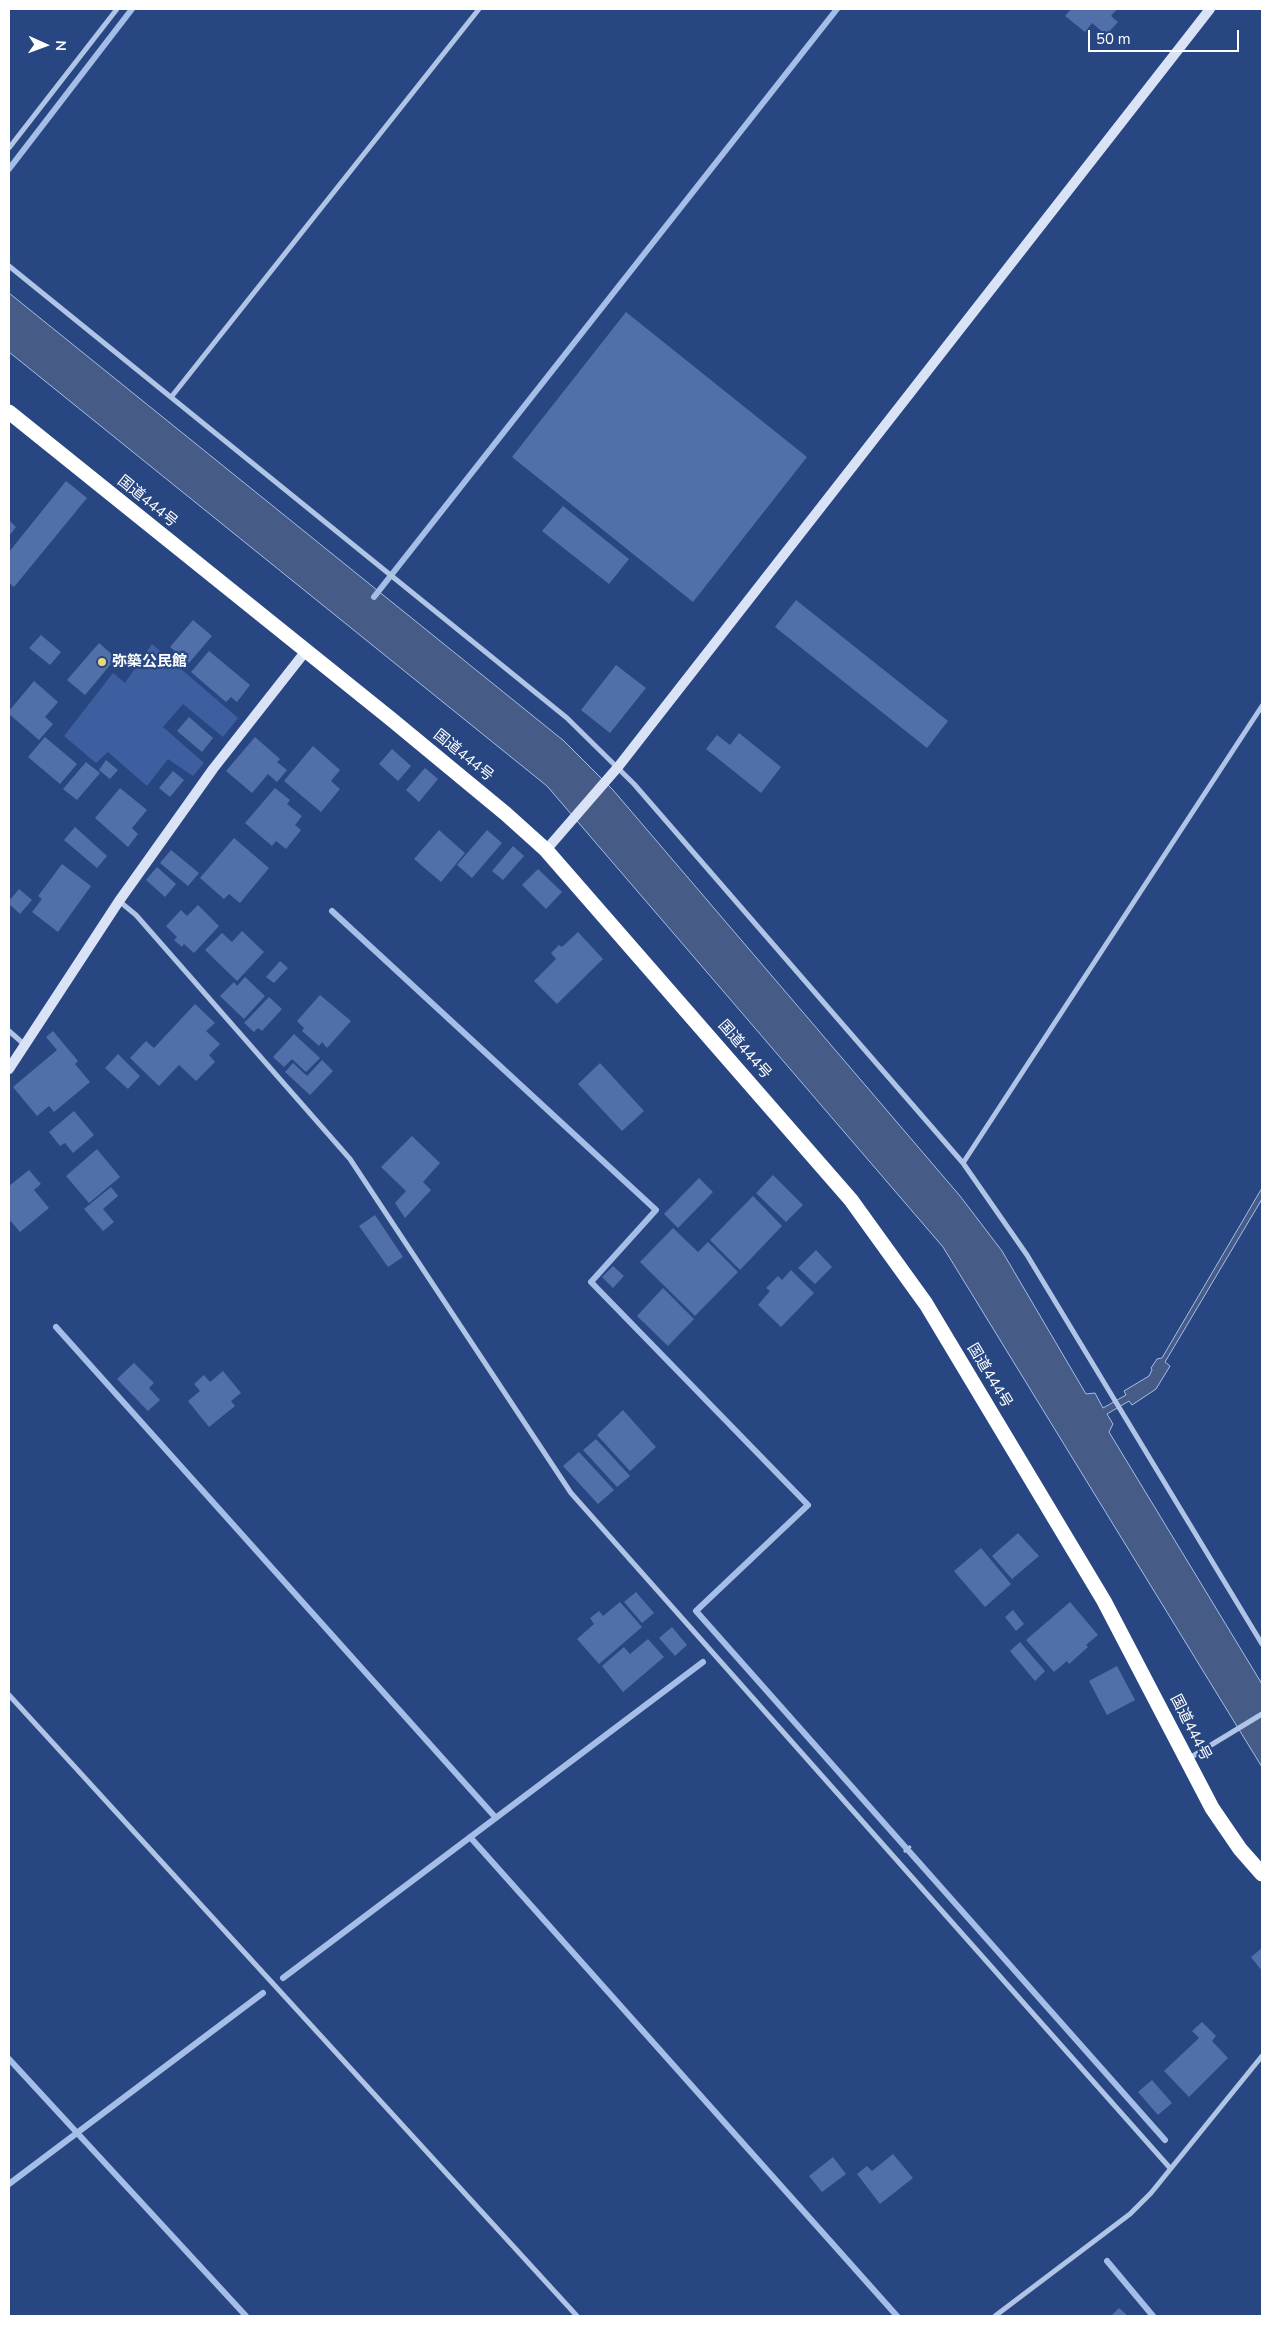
<!DOCTYPE html>
<html>
<head>
<meta charset="utf-8">
<style>
	body { margin:0 }
	#map { position:relative; width:1271px; height:2325px; overflow:hidden; background:#284782; font-family:"Nunito Sans",sans-serif }
	canvas { display:block }
	.frame { position:absolute; inset:0; border:10px solid #fff; pointer-events:none }
	.north { position:absolute; left:20px; top:20px; width:50px; height:50px; -webkit-text-stroke:4px #284782; paint-order:stroke; rotate:92deg; font-size:14px; font-weight:700; line-height:20px; text-align:center; color:#fff }
	.north::after { content:''; display:block; margin:auto; width:18px; height:22px; background:#fff; clip-path:polygon(50% 0,100% 100%,50% 72%,0 100%) }
	.scale { position:absolute; left:1088px; top:30px; width:151px; height:22px; box-sizing:border-box; border:2px solid #fff; border-top:0; padding-left:6px; font-size:15px; line-height:18px; white-space:nowrap; color:#fff; -webkit-text-stroke:4px #284782; paint-order:stroke }
</style>
</head>
<body>
<div id="map">
<canvas width="1271" height="2325"></canvas>
<div class="frame"></div>
<div class="north">N</div>
<div class="scale">50 m</div>
</div>
<script>
const g = document.querySelector('canvas').getContext('2d');
g.lineJoin = 'round';
function fillPath(path, color) { g.fillStyle = color; g.fill(path, 'evenodd'); }
function strokePath(path, color, width, dash) { g.strokeStyle = color; g.lineWidth = width; g.lineCap = dash ? 'butt' : 'round'; g.setLineDash(dash || []); g.stroke(path); }
function drawText(font, color, halo, rows, align = 'center') {
  g.font = font + ' "Nunito Sans","Noto Sans JP",sans-serif'; g.lineWidth = 4.5; g.setLineDash([]); g.textBaseline = 'middle'; g.strokeStyle = halo; g.fillStyle = color; for (const [text, x, y, turn = 0] of rows) {
    g.save(); g.translate(x, y); g.rotate((+turn || 0) * Math.PI / 180); g.textAlign = isNaN(turn) ? turn : align; if (halo) g.strokeText(text, 0, 0); g.fillText(text, 0, 0); g.restore();
  }
}
fillPath(new Path2D(`
	M152,644L238,718L223,737L183,704L163,727L204,763L193,776L168,759L147,786L108,752L96,763L64,736L113,673L125,683Z`), '#3d5f9f');
const water = new Path2D(`
	M9,293L564,741L613,790L960,1196L1002,1251L1086,1394L1095,1393L1103,1408L1126,1395L1124,1391L1149,1376L1152,1370L1151,1368L1157,1359L1162,1358L1262,1188V1199L1165,1362L1170,1366L1156,1389L1132,1405L1129,1401L1107,1414L1113,1424L1109,1432L1262,1684V1767L943,1247L547,786L9,352Z`);
fillPath(water, '#465c87');
strokePath(water, '#a5bee7', 1);
strokePath(new Path2D(`
	M9,169L132,9
	M374,597L837,9
	M332,911L656,1210L591,1282L808,1505L696,1611L1165,2140
	M56,1327L496,1818
	M470,1837L897,2316
	M283,1978L703,1662
	M9,2059L246,2316
	M9,2184L263,1993
	M1107,2261L1153,2316`), '#a5bee7', 6);
fillPath(new Path2D(`
	M1071,9H1117L1111,16L1118,22L1106,35L1092,23L1085,32L1065,16Z
	M626,312L807,457L693,602L512,457Z
	M66,481L87,498L14,587L9,583V552Z
	M563,506L629,559L609,584L542,531Z
	M9,520L16,527L9,536Z
	M796,600L948,721L927,748L775,627Z
	M193,620L212,636L189,663L170,647Z
	M41,635L61,652L50,665L29,648Z
	M99,643L116,658L85,695L67,680Z
	M209,651L250,685L237,702L231,697L226,702L191,672Z
	M616,665L646,688L610,733L581,710Z
	M34,681L58,702L45,717L53,724L39,740L9,714V711Z
	M189,717L213,738L202,752L177,731Z
	M739,733L781,767L761,793L706,749L717,735L730,745Z
	M45,737L77,764L60,784L28,757Z
	M255,737L280,759L277,762L287,770L277,782L268,774L252,793L226,771Z
	M313,746L340,770L331,781L340,789L321,812L284,781Z
	M392,749L411,766L398,781L379,764Z
	M106,760L118,770L110,779L99,770Z
	M86,762L100,773L77,800L63,789Z
	M425,768L438,779L419,802L406,790Z
	M173,771L184,780L170,797L159,788Z
	M120,788L147,810L132,828L138,834L128,847L95,818Z
	M275,788L290,800L287,804L302,816L295,825L301,830L286,849L276,841L272,846L245,823Z
	M75,827L107,856L97,868L64,840Z
	M439,830L465,853L441,882L414,859Z
	M487,830L502,843L472,878L457,865Z
	M234,838L269,868L240,903L229,894L224,899L200,878Z
	M513,846L524,856L503,880L492,871Z
	M171,850L199,873L188,886L160,863Z
	M62,864L91,886L58,932L32,912L42,899L38,896Z
	M157,867L176,884L165,897L146,880Z
	M538,869L562,892L546,909L522,885Z
	M19,889L32,900L20,914L9,904V901Z
	M198,905L219,926L194,953L184,944L182,947L174,940L177,937L166,926L181,910L187,916Z
	M242,931L264,952L237,981L205,950L222,933L232,942Z
	M578,932L603,959L557,1004L534,981L556,959L551,953L559,945L562,947Z
	M280,961L288,968L274,983L266,977Z
	M245,977L265,996L244,1019L220,996L234,982L237,986Z
	M320,995L351,1021L327,1048L322,1042L319,1046L302,1031L304,1028L297,1021Z
	M269,997L282,1009L262,1031L258,1028L254,1032L244,1023Z
	M195,1004L215,1023L206,1031L220,1044L209,1055L215,1062L196,1081L179,1065L159,1086L130,1058L146,1041L154,1048Z
	M53,1031L78,1061L75,1064L90,1082L54,1112L49,1106L37,1116L13,1087L57,1050L46,1037Z
	M294,1034L320,1058L306,1072L292,1059L284,1067L273,1057Z
	M118,1054L140,1076L128,1089L105,1068Z
	M322,1060L333,1071L310,1095L285,1072L293,1063L307,1076Z
	M600,1063L644,1111L622,1131L578,1084Z
	M74,1111L94,1135L73,1153L65,1143L60,1146L49,1132Z
	M412,1136L440,1163L423,1182L431,1190L405,1218L395,1203L406,1191L381,1167Z
	M97,1149L120,1177L89,1203L66,1176Z
	M29,1170L41,1184L34,1190L49,1208L20,1232L9,1219V1186Z
	M773,1175L803,1205L786,1222L756,1193Z
	M699,1178L713,1192L678,1228L664,1214Z
	M111,1187L118,1196L103,1209L114,1222L103,1231L84,1209Z
	M753,1196L782,1226L740,1270L710,1240Z
	M375,1215L403,1257L388,1267L359,1226Z
	M673,1228L698,1252L708,1242L738,1272L695,1316L640,1262Z
	M816,1250L832,1267L815,1284L798,1268Z
	M613,1266L624,1276L613,1288L602,1277Z
	M791,1270L814,1293L781,1327L758,1305L770,1291L766,1288L778,1276L782,1280Z
	M663,1288L694,1319L668,1346L637,1316Z
	M134,1363L154,1383L149,1388L160,1400L148,1411L117,1379Z
	M223,1371L241,1393L231,1401L235,1406L209,1427L188,1401L200,1391L194,1384L204,1375L210,1382Z
	M623,1410L656,1447L630,1471L597,1435Z
	M596,1439L630,1476L617,1487L583,1450Z
	M579,1452L614,1490L598,1504L563,1466Z
	M1018,1533L1039,1556L1012,1579L992,1556Z
	M981,1548L1011,1584L985,1607L954,1571Z
	M636,1592L654,1613L642,1623L624,1602Z
	M620,1602L642,1627L599,1664L577,1639L594,1624L590,1618L599,1611L603,1616Z
	M1070,1602L1098,1635L1086,1645L1088,1647L1069,1664L1067,1661L1054,1672L1026,1640Z
	M1013,1610L1024,1624L1016,1631L1005,1617Z
	M672,1627L687,1645L675,1656L659,1638Z
	M648,1639L664,1657L623,1692L602,1666L624,1647L630,1654Z
	M1020,1642L1045,1671L1035,1681L1010,1651Z
	M1117,1666L1135,1700L1107,1715L1089,1681Z
	M1262,1948V1971L1251,1957Z
	M1202,2022L1216,2036L1212,2041L1228,2058L1189,2097L1164,2071L1199,2038L1192,2031Z
	M1152,2080L1172,2103L1158,2115L1138,2092Z
	M893,2154L913,2178L880,2204L857,2174L867,2166L872,2171Z
	M833,2157L846,2174L822,2192L809,2176Z
	M1119,2308L1128,2316H1111Z`), '#5170aa');
strokePath(new Path2D(`
	M904,1852L913,1844`), '#b0c4e6', 3, [2.5, 4]);
strokePath(new Path2D(`
	M9,148L117,9
	M9,266L567,718L634,784L963,1163
	M172,396L479,9
	M1262,706L963,1163L1027,1255L1262,1644
	M119,901L136,915L350,1159L571,1493L1170,2168
	M9,1031L25,1045
	M9,1695L577,2316
	M1188,1759L1262,1714
	M995,2316L1130,2214L1151,2193L1262,2056`), '#b0c4e6', 5);
strokePath(new Path2D(`
	M546,850L618,767L1210,9
	M9,1069L119,901L213,769L305,652`), '#dae3f6', 10);
strokePath(new Path2D(`
	M9,412L391,719L506,814L546,850L851,1200L926,1304L1104,1601L1212,1808L1240,1849L1262,1874`), '#fff', 15);
for (const [x, y, r, color] of [
	[102,662,5,"#eed677"]
]) { const dot = new Path2D(); dot.arc(x, y, r, 0, 2 * Math.PI); g.fillStyle = color; g.fill(dot); strokePath(dot, '#284782', 2); }
drawText('15px', '#fff', '#284782', [
	["国道444号",147,502,39],
	["国道444号",463,756,39],
	["国道444号",744,1050,49],
	["国道444号",989,1376,59],
	["国道444号",1190,1728,63]
]);
drawText('bold 15px', '#fff', '#284782', [
	["弥築公民館",112,662]
], 'left');
</script>
</body>
</html>
